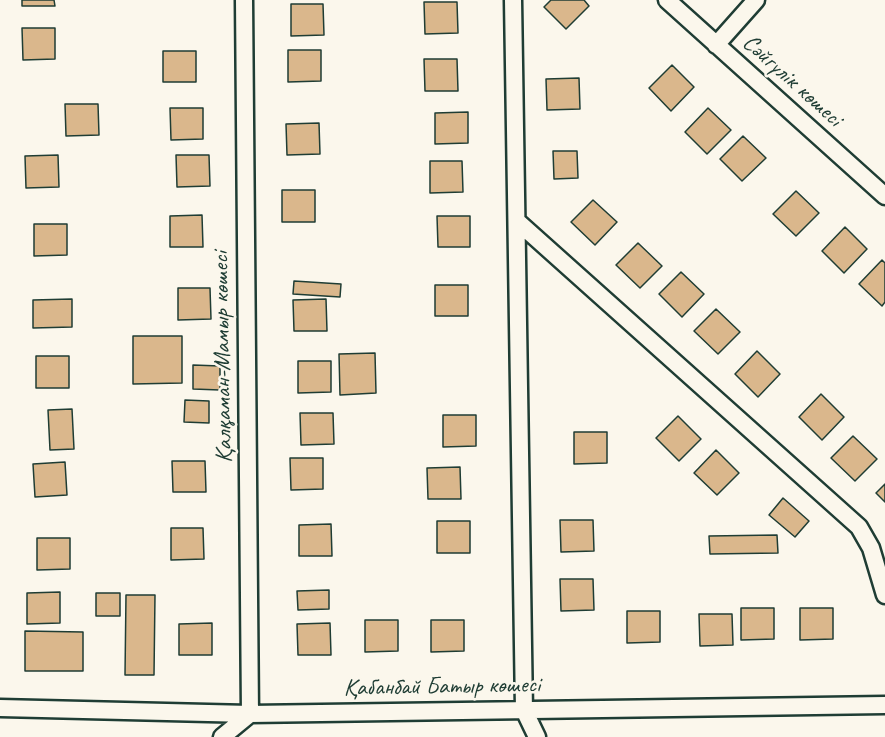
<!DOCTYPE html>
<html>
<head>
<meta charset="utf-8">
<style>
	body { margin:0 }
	canvas { display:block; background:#fbf7ec }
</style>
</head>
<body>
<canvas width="885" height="737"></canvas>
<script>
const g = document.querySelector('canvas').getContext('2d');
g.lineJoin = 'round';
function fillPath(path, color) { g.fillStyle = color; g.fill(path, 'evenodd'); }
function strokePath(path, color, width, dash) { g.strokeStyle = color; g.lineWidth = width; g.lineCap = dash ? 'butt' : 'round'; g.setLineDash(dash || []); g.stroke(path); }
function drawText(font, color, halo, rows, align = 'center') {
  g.font = font + ' Caveat,sans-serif'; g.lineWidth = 5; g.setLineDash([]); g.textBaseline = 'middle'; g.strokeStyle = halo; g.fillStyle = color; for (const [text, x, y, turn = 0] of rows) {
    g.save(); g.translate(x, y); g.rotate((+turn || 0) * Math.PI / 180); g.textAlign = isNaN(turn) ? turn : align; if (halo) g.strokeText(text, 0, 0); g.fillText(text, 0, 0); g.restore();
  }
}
const building = new Path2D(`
	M22,0H54L55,6H22Z
	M551,0H584L589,6L566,29L544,7Z
	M424,2H457L458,33L425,34Z
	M291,4H323L324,35L291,36Z
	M22,28H55V59L23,60Z
	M288,50H321V81L288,82Z
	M163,51H196V82H163Z
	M424,59H457L458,91H425Z
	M672,65L694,87L671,111L649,88Z
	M579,78L580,109L547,110L546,79Z
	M65,104H98L99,135L66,136Z
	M170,108H203V139L171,140Z
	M708,108L731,130L707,154L685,132Z
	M468,112V143L435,144V113Z
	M319,123L320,154L287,155L286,124Z
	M743,136L766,158L742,181L720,159Z
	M553,151H577L578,178L554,179Z
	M58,155L59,187L26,188L25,156Z
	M176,155H209L210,186L177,187Z
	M430,161H462L463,192L430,193Z
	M282,190H315V222H282Z
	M796,191L819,213L796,236L773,214Z
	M593,200L617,222L595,245L571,222Z
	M202,215L203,247H170V216Z
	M437,216H470V247H438Z
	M34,224H67V255L34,256Z
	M845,227L867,249L844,273L822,251Z
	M638,243L662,266L640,288L616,265Z
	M882,260L885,263V302L882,306L859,284Z
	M681,272L704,294L682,317L659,294Z
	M294,281L341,284L340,297L293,294Z
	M435,285H468V316H435Z
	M178,288H210L211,319L178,320Z
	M72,299V327L33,328V300Z
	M326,299L327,331H294L293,300Z
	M716,309L740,332L718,354L694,331Z
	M133,336H182V383L133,384Z
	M757,351L780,374L758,397L735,374Z
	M375,353L376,393L340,395L339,354Z
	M36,356H69V388H36Z
	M298,361H331V392L298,393Z
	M193,365L220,366V390L193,389Z
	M821,394L844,417L822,440L799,417Z
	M185,400L209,401V423L184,422Z
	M72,409L74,449L50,450L48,410Z
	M300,413H333L334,444L301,445Z
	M443,415H476V446L443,447Z
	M678,416L701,439L679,461L656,438Z
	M574,432H607V463L574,464Z
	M853,436L877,459L855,481L831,458Z
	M716,450L739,473L717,495L694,473Z
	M290,458H323V489L291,490Z
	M172,461H205L206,492H173Z
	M65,462L67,495L35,497L33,464Z
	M460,467L461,499H428L427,468Z
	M885,484V502L876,493Z
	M783,498L809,521L795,537L769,515Z
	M560,520H593L594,551L561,552Z
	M437,521H470V553H437Z
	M331,524L332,556H299V525Z
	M171,528H203L204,559L171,560Z
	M777,535L778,553L710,554L709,536Z
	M37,538H70V569L37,570Z
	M560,579H593L594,610L561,611Z
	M329,590V609L298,610L297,591Z
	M60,592V623L27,624V593Z
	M96,593H120V616H96Z
	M126,595H155L154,675H125Z
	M741,608H774V639L741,640Z
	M800,608H833V639L800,640Z
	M627,611H660V642L627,643Z
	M699,614H732L733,645L700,646Z
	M365,620H398V651L365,652Z
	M431,620H464V651L431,652Z
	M212,623V655H179V624Z
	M330,623L331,655H298L297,624Z
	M25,631L83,632V671H25Z`);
fillPath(building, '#dab78c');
strokePath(building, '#1f3d34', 1.5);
const minor = new Path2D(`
	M513,0L524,710L537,737
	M667,0L885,196
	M716,45L756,0
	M518,222L859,527L871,548L885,595
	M0,708L250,714L885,705
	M222,737L250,714L244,0`);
strokePath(minor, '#1f3d34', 21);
strokePath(minor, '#fbf7ec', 16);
drawText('24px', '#1f3d34', '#fbf7ec', [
	["Сәйгүлік көшесі",792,81,42],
	["Қалқаман-Мамыр көшесі",223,357,-91],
	["Қабанбай Батыр көшесі",442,687,-1]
]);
</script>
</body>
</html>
